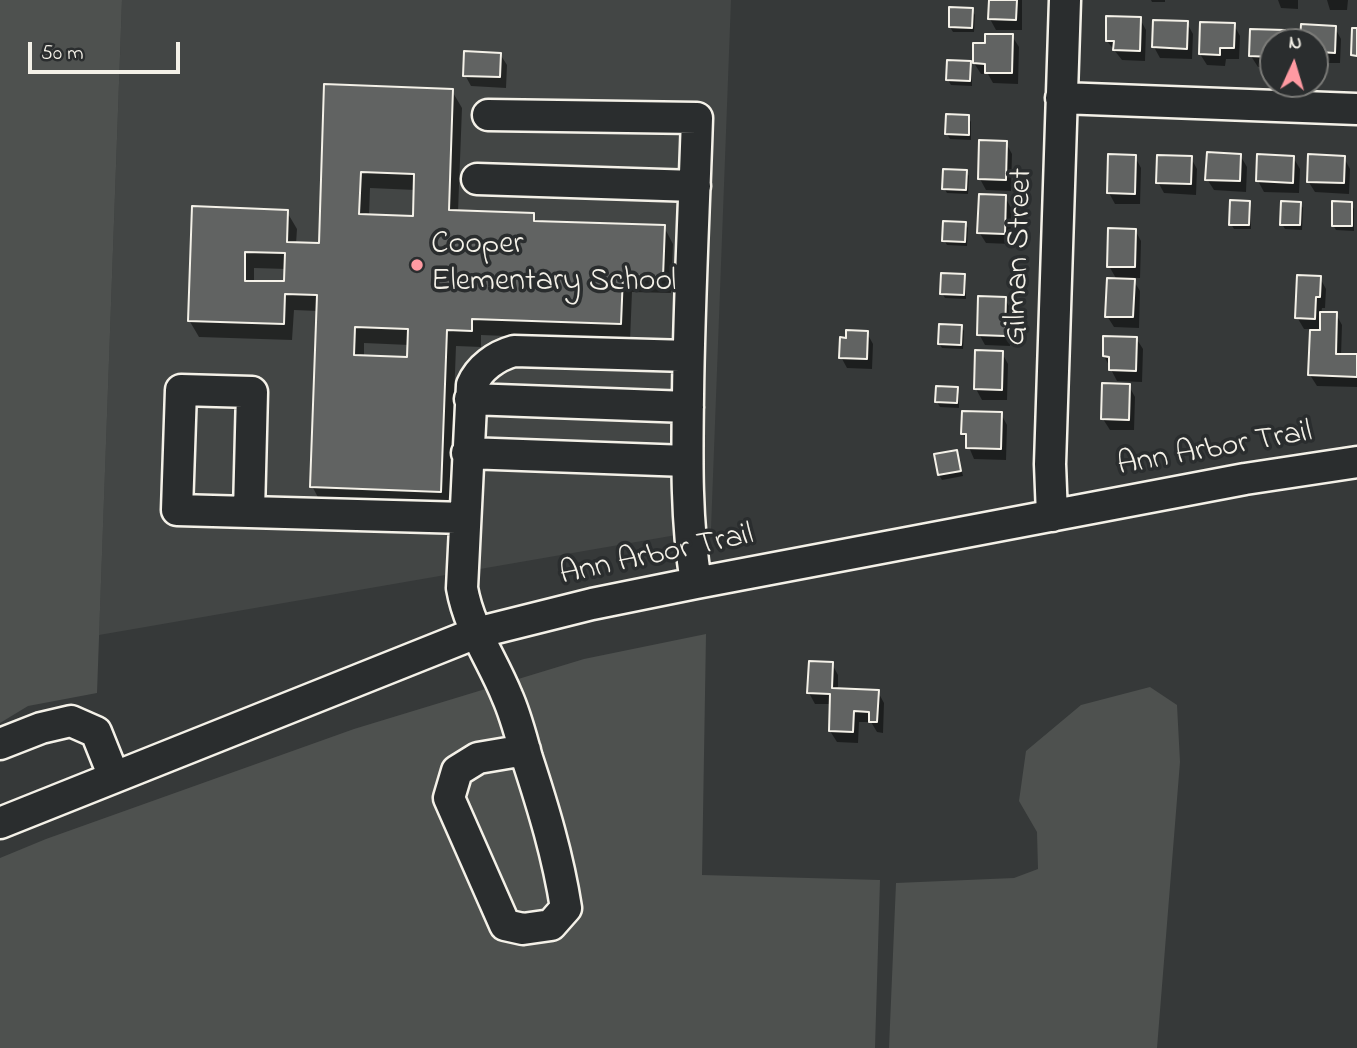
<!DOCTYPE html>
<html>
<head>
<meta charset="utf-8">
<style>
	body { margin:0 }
	#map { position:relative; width:1357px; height:1048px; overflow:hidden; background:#363939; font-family:"Indie Flower",sans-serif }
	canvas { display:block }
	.north { position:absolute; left:1259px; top:28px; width:70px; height:70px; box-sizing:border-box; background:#2a2d2e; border:2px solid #7b7b78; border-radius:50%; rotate:4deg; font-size:19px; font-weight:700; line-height:28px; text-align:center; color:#f4f1e8 }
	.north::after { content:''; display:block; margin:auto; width:24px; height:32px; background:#ff9aa2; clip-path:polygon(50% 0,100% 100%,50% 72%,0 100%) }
	.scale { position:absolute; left:28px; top:42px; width:152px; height:32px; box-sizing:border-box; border:4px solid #f4f1e8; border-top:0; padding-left:9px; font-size:21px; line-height:24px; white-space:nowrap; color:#f4f1e8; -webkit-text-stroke:5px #2a2d2e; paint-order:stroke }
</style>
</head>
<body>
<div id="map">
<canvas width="1357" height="1048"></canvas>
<div class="north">N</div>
<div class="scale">50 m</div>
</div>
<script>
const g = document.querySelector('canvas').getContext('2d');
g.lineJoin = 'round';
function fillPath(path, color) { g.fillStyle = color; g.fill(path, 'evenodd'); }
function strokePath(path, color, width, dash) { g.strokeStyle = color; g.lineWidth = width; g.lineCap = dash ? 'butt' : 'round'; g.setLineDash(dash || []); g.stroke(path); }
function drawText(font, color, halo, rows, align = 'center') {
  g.font = font + ' "Indie Flower",sans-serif'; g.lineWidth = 7; g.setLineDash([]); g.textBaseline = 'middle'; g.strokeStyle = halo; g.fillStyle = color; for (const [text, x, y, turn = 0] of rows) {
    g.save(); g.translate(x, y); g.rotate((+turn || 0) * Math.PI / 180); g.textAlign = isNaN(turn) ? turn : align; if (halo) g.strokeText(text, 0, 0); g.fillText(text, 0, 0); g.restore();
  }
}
fillPath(new Path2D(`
	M122,0H731L711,529L99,635Z`), '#434645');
fillPath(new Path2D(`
	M0,0H122L97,693L28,706L0,723Z
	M706,634L702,875L880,880L875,1048H0V858L46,839L354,729L584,659Z
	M1150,687L1177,705L1180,762L1157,1048H889L896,883L1014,878L1038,869L1037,832L1019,801L1026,751L1081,705Z`), '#4e514f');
fillPath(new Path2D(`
	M991,0H1022V30H996L990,19Z
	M1151,0H1165V2H1152Z
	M1278,0H1298V9L1281,8Z
	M1327,0H1348L1347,10H1330Z
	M972,10L975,15L974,32H953L950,27Z
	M1140,19L1146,30L1145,61L1122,60L1107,41Z
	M1187,23L1193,34L1192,59L1160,58L1154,47Z
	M1234,25L1240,36L1239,59H1226L1225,66L1207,65L1200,54Z
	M1335,28L1341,39L1340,63H1326V70L1315,69V42H1302Z
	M1284,32L1290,42H1273V67H1258L1251,56Z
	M1012,36L1019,47L1018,84L993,83L988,74H981L974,63L987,45Z
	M500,54L507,65L506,88L471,86L465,75Z
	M969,63L972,68V86L951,85L948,80Z
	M326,86L452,91L462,108L458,212L533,215L537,223L664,227L673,244L671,293L632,292L630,341L481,335V347L456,346L450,508L321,503L312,486L318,311L294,310L292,340L199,337L189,320L194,208L287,212L297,229L296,244L320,245ZM370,188L415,190V217L369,216ZM254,268L286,269V283H254ZM364,343L409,345V358L364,357Z
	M968,117L971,122V140L950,139L947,134Z
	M1006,143L1012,154L1011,191L986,190L980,179Z
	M1240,155L1247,167L1246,192L1214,190L1207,179Z
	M1135,157L1141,168L1140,204H1115L1109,193Z
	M1293,157L1300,169L1299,193L1264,192L1258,181Z
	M1191,158L1197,169L1196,195L1164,193L1158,182Z
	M1344,158L1350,169L1349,194L1315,192L1308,181Z
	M966,171L969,176L968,194L947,193L944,188Z
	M1005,197L1011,208V244L986,243L979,232Z
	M1249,203L1251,208V229H1234L1231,224Z
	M1300,203L1303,208L1302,230L1285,229L1282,224Z
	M1351,204L1354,209V231L1336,230L1333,225Z
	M965,223L968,228L967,246L947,245L944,240Z
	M1135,230L1141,241L1140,278H1132L1140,291L1139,328L1114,327L1107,316L1117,280L1109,266Z
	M964,276L966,281V299L945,298L942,293Z
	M1320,278L1326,289L1325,308H1322L1321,314H1336L1342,325L1341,356H1357V387L1317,386L1310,375L1312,329H1304L1297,317Z
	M1005,299L1011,310L1010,346L985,345L979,334Z
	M961,326L964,331L963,349L942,348L939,343Z
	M867,333L873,344L872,369L847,368L841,357Z
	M1136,338L1143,349L1142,382L1117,381L1104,356Z
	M1002,353L1008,364L1007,400H982L976,389Z
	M1129,386L1135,397L1134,430H1110L1103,419Z
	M956,389L959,394V408L940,407L937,402Z
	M1001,414L1007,425L1006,460L974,459L963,433Z
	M957,451L963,476L942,480L939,475Z
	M832,664L838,675V690L878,692L884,703L883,733L877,732L871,722H859L858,743L837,742L830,731L831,704H815L809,693Z`), '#0007');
const building = new Path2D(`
	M989,0H1017L1016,20L988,19Z
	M949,7L973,8L972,28L949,27Z
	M1106,16L1141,17L1140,51L1113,50L1114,41H1106Z
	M1153,20L1188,21L1187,49L1152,47Z
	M1200,22L1235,23L1234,48H1220V55L1199,54Z
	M1301,24L1336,26L1335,53L1320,52V59H1315V42H1300Z
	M1352,28H1357V56L1351,55Z
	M1250,29L1285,30V42H1273V57L1249,56Z
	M985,34H1013L1012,73H985V64L973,63V43H985Z
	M464,51L501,53L500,77L463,76Z
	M947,60L971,61L970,81L946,80Z
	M324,84L453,89L449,210L534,213V221L665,225L663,277L623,275L621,324L472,319V331L447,330L441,492L310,487L317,295L285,294L284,324L188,321L192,206L288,210L287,242L319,243ZM361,172L414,174L413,216L359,214ZM245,252L285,253L284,281H245ZM355,327L408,329L407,357L354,355Z
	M946,114L969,115V135L945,134Z
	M979,140L1007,141L1006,180L978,179Z
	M1207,152L1241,154L1240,181L1205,180Z
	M1108,154L1136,155L1135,194L1107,193Z
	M1257,154L1294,156L1293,183L1256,181Z
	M1308,154L1345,156L1344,183L1307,182Z
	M1157,155L1192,156L1191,184L1156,183Z
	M943,169L967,170L966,190L942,189Z
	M979,194L1006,195L1005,234L977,233Z
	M1230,200L1250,201L1249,225H1229Z
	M1281,201L1301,202L1300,225H1280Z
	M1332,201L1352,202V226H1332Z
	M943,221L966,222L965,242L942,241Z
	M1108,228L1136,229L1135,267H1107Z
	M941,273L965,274L964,295L940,294Z
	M1297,275L1321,276L1320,297H1316L1315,319L1295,318Z
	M1107,278L1135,279L1133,317H1105Z
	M978,296L1006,297L1005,336L977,335Z
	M1320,312H1337L1336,354H1357V377L1308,375L1310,330H1320Z
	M939,324L962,325L961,345L938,344Z
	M846,330L868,331L867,359L839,358L840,337L846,338Z
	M1103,336L1137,337L1136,371L1109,370V357L1103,356Z
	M975,350L1003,351L1002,390L974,389Z
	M1102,383L1130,384L1129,420L1101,419Z
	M936,386L958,387L957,403L935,402Z
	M962,411L1002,412L1001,449L966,448V434H961Z
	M957,450L961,471L938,475L934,454Z
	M809,661L833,662L832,688L879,690L877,722H869V712L854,711L853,732L829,731L830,694L807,693Z`);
fillPath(building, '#616362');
strokePath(building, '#f4f1e8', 2);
const minor = new Path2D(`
	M1061,98L1357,109
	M488,115L697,118C694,211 689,303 688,396C687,459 686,520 696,583
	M477,179L695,186
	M470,399L688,407
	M467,453L687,461
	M249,512L252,392L181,390L177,510C273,513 369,515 465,518
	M1052,516L1050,464L1065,0
	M0,744L41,728L71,721L96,732L114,777
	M525,750L478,758L457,771L449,798L505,925L523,929L551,925L566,908C558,856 543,807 527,758C521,737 516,716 507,696C492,659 469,628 462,588L472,385C479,368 496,356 514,351L688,356
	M0,823L476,633L592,604L696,583L1245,479L1357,462`);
strokePath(minor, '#f4f1e8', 35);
strokePath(minor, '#2a2d2e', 30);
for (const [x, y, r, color] of [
	[417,265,7,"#ff9aa2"]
]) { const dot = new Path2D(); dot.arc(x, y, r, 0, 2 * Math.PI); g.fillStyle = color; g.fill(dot); strokePath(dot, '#2a2d2e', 2.5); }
drawText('32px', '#f4f1e8', '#2a2d2e', [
	["Cooper",431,247],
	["Elementary School",431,284]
], 'left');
drawText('32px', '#f4f1e8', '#2a2d2e', [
	["Gilman Street",1021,257,-88],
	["Ann Arbor Trail",1215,451,-10],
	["Ann Arbor Trail",657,557,-12]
]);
</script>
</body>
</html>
